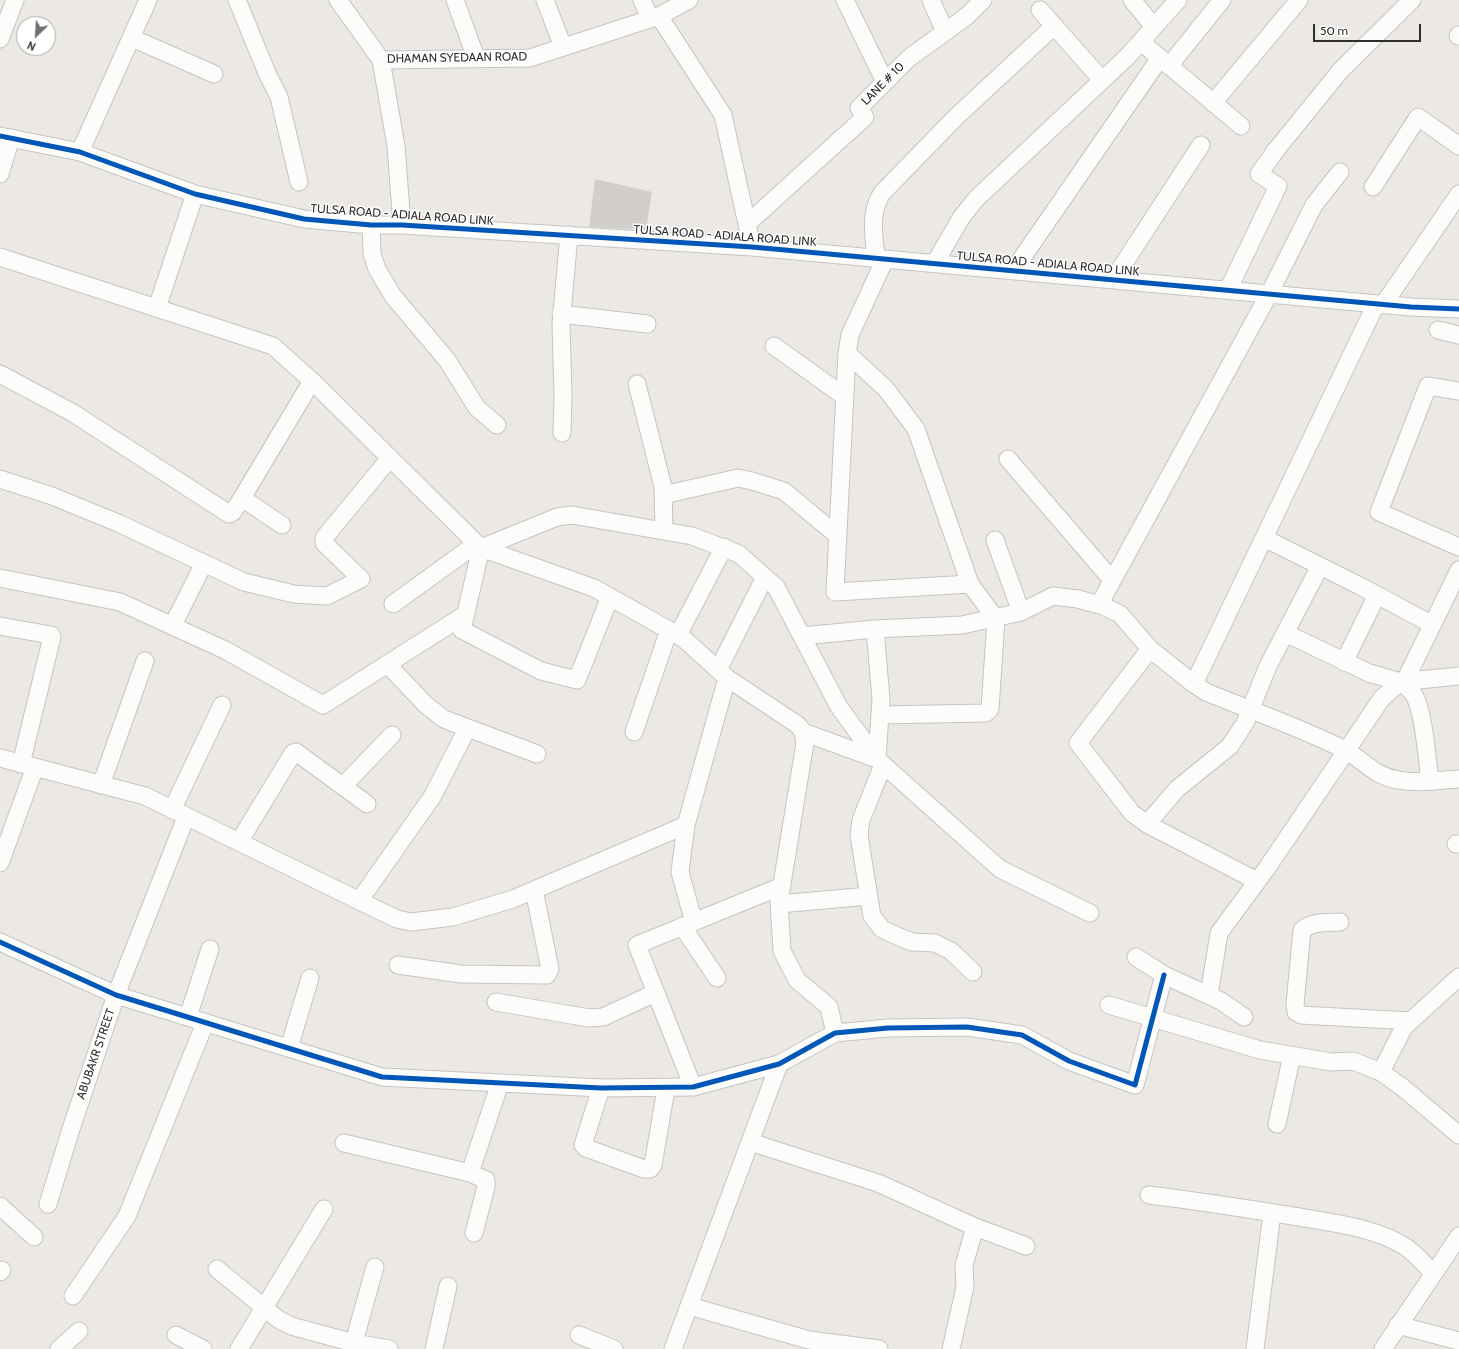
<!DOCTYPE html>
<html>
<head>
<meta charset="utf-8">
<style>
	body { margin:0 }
	#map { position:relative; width:1459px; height:1349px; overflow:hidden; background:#ece8e4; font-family:Cabin,sans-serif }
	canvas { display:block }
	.north { position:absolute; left:16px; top:16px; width:40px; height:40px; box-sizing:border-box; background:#fff; border:1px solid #ababab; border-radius:50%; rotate:205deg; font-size:11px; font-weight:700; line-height:16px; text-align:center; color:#2e2e2e }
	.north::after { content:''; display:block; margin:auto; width:14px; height:18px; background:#706f6e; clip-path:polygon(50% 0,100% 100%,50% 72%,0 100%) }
	.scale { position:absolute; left:1313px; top:24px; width:108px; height:18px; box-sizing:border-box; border:2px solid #2e2e2e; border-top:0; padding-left:5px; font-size:12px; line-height:14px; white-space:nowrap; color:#2e2e2e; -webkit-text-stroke:3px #fff; paint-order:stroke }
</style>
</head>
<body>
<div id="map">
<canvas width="1459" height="1349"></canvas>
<div class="north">N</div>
<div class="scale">50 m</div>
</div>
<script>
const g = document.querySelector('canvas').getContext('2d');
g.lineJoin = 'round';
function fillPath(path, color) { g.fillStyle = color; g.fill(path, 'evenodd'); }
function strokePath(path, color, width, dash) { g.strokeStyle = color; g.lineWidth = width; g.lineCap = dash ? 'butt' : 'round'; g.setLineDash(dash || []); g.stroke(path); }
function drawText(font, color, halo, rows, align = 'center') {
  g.font = font + ' Cabin,sans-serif'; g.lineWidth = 3; g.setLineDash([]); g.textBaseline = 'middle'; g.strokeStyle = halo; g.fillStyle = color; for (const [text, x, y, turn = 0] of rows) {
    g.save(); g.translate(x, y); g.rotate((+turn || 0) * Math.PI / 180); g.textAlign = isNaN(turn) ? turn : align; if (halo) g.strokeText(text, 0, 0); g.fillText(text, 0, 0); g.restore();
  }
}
fillPath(new Path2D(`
	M595,179L652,192L646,230L589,227Z`), '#d1cecb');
const minor = new Path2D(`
	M237,0L267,73L279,97L299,182
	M338,0L381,60L530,58L659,16L723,115L752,247
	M455,0L476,58
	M545,0L563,47
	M642,0L650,19
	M845,0L885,82
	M931,0L945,32
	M1132,0L1154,27
	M1040,10L1102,80
	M659,16L689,0
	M1458,36L1459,35
	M132,38L214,74
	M0,39L15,0
	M1141,42L1241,126
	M381,60L396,146L402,225
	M1169,66L1222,0
	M1213,103L1299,0
	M0,136L80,152L195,194L304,219L371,225H402L752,247L1411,307L1459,309
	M80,152L148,0
	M0,174L11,138
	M1373,187L1418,117L1459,146
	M747,224L865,117L859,108L909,58L967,16L983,0
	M371,225L372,253L377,269L393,296L447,360L477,408L497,425
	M0,257L273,346L312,381L481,548L462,630L541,671L577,680L610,597
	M876,258C874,235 869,214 882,193L956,117L1054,26
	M885,259L850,335L847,353L835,592L970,584
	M935,263L961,218L976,199L1127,57L1178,0
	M1013,271L1160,58
	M1113,280L1201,145
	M1228,290L1278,186L1259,174L1276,150L1341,70L1412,0
	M1383,305L1459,194
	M157,308L195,194
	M561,314L647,324
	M1438,330L1459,335
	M774,346L845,397
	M847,353L886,389L916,429L970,584L996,619L990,709L986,713L880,715
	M0,374L73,413L229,514L233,512L242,498L312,381
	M637,384L663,487L664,531
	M1459,391L1428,386L1379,512L1459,547
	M562,433L563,395L561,324L569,235
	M1008,459L1112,580
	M0,479L52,496L118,523L244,582L294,594L327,596L361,579L324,543V538L390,458
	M663,495L738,478L752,481L784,491L838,536
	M242,498L282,525
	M1264,538L1362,587L1431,624
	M995,540L1021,612
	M481,548L557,517L572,515L692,536L739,554L776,587L839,707L877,759L1000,869L1090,913
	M481,548L594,588L683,638L727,678L798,725L803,732L805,743L779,902L782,951L797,980L829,1007L835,1033
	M0,578L120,602L225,650L323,705L466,614
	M393,604L476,544
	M1099,605L1269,294L1314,205L1340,172
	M173,625L204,563
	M0,626L51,635L52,637L21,764
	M1285,633L1369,673L1404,683L1419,680L1459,676
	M678,635L724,547
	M802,636L875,629L962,625L1021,612L1053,596L1078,599L1103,606L1120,614L1150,649L1194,684L1206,692C1252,711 1299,727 1343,749C1363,759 1373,776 1398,780C1418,784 1439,780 1459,779
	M1150,649L1078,743L1132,813L1147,824L1257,881
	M1344,662L1377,595
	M387,664L426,705L444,719L537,754
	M718,670L765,577
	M1404,683C1407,687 1411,691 1414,695C1424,712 1427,759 1430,781
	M1194,684L1376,304
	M634,732L669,630
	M803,732L877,759L881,699L875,629
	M0,758L145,796L378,910L397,919L411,922L453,917L513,899L686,825
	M883,765L861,820L859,835L872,916L882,929L897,936L912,942L935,943L951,951L973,972
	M101,785L145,661
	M343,786L392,735
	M172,810L222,705
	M1147,824L1177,789L1230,746L1245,723L1268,666L1320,566
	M239,842L293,753L296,752L367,804
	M1456,844H1459
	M0,863L35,767
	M359,901L432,797L467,729
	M779,904L869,896
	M696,921L691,912L680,872L686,825L727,678
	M1340,922C1326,923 1313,921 1302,930L1295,1004L1296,1012L1301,1015L1411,1021
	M682,926L717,978
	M0,942L116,995L382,1077L601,1088L693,1087L779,1064L835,1033L888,1028L967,1027L1022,1035L1069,1061L1135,1085L1164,975
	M1136,957L1164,975L1221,1001L1244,1017
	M398,965L461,974L547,975L550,969L534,890
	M1210,989L1219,933L1267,868L1382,698L1397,685L1404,683L1459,570
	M496,1002L589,1018L603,1017L655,993
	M1109,1005L1260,1050L1331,1062L1353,1061L1381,1072L1402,1087L1459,1135
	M188,1017L210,949
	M289,1048L310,978
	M1381,1072L1404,1027L1459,977
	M693,1087L637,945L782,886
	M601,1088L583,1145L586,1148L644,1169H650L653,1165L666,1089
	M1277,1124L1292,1055
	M750,1142L878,1183L975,1227L1026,1246
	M344,1143L470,1173L500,1083
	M470,1173L486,1180V1187L474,1233
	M1149,1195C1199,1201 1249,1209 1299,1217C1333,1223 1369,1227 1399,1243C1413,1250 1423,1263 1433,1273
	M48,1204L71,1129L116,995L186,817
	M0,1206L34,1237
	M217,1269L278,1319L291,1326L354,1343L389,1349
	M0,1272L2,1270
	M73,1296L127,1216L205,1023
	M689,1306L809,1340L879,1349
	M1398,1325L1459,1341
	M176,1335L203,1349
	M579,1335L614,1349
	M59,1349L79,1331
	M239,1349L324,1209
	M352,1349L375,1267
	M434,1349L448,1286
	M673,1349L779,1064
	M951,1349L965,1287L964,1265L975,1227
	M1255,1349L1272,1213
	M1383,1349L1459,1236`);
strokePath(minor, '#c5c4c5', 19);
strokePath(minor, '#fcfcfb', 17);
strokePath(new Path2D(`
	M0,136L80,152L195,194L304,219L371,225H402L752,247L1411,307L1459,309
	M0,942L116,995L382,1077L601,1088L693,1087L779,1064L835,1033L888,1028L967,1027L1022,1035L1069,1061L1135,1085L1164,975`), '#0057b8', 5);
drawText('12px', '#2e2e2e', '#fff', [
	["DHAMAN SYEDAAN ROAD",457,58,-1],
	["LANE # 10",883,84,-45],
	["TULSA ROAD - ADIALA ROAD LINK",402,215,4],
	["TULSA ROAD - ADIALA ROAD LINK",725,236,4],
	["TULSA ROAD - ADIALA ROAD LINK",1048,264,5],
	["ABUBAKR STREET",96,1054,-71]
]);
</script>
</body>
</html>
